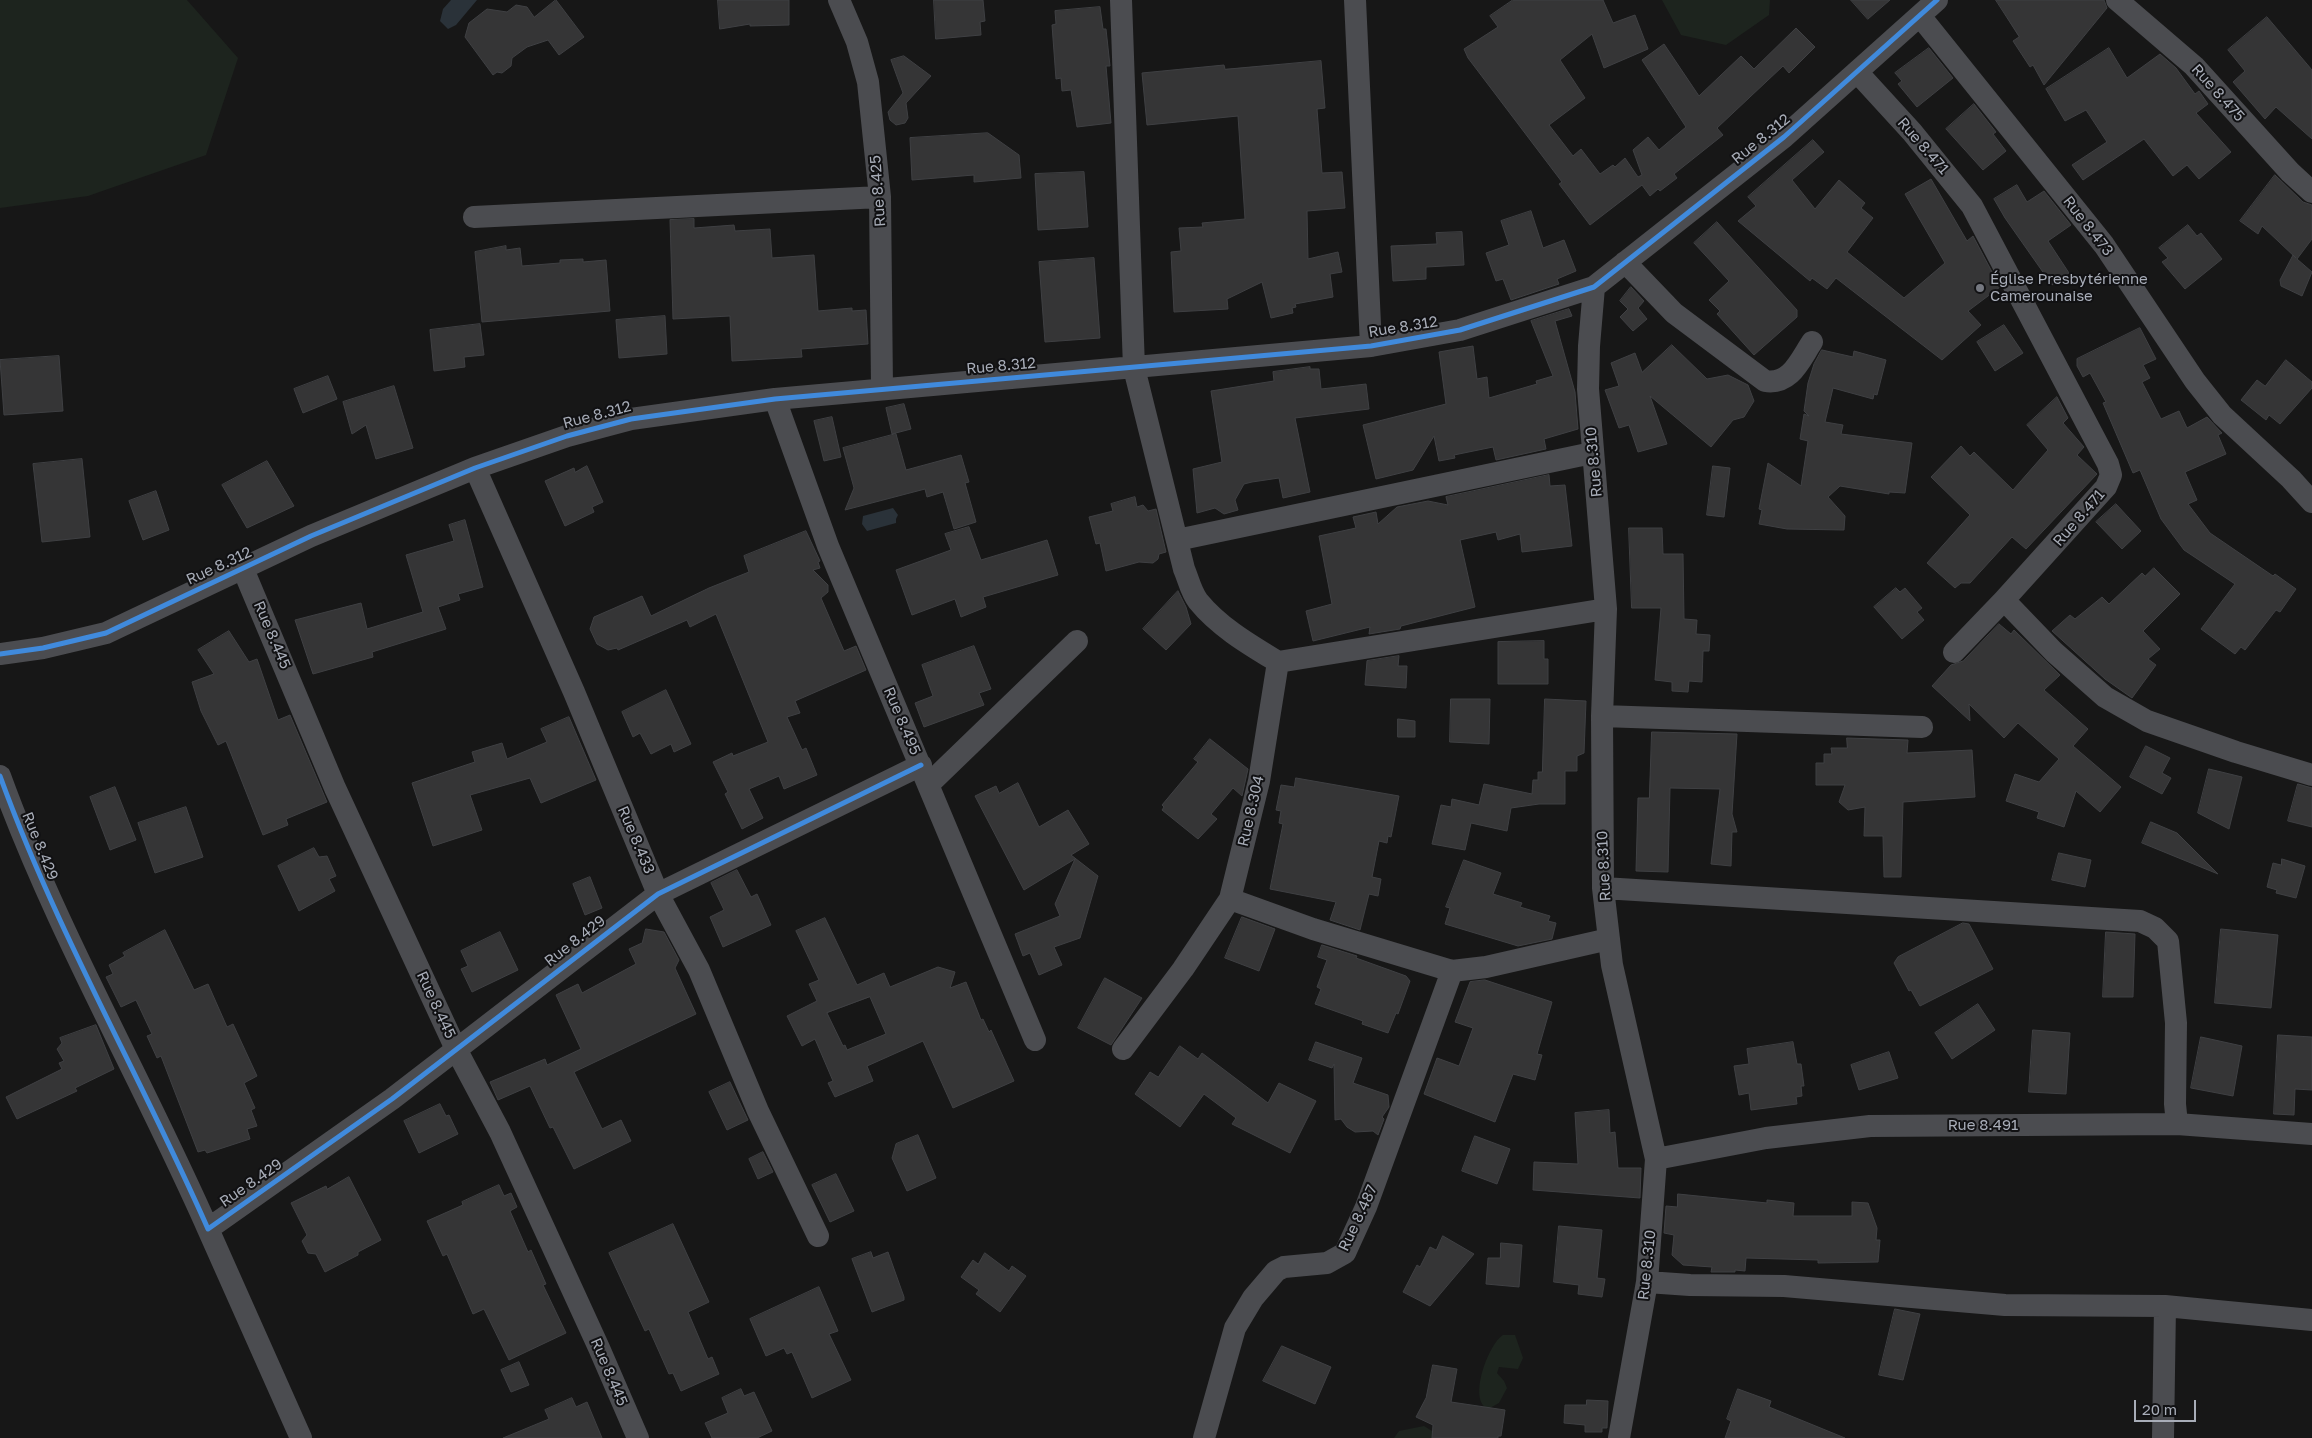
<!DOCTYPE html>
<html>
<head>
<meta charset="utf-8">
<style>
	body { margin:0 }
	#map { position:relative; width:2312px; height:1438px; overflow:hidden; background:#171717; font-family:"Golos Text",sans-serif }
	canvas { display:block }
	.scale { position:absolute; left:2134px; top:1400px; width:62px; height:22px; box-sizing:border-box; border:2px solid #a8adb8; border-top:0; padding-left:6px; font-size:15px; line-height:18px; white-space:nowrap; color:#a8adb8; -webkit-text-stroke:4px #111113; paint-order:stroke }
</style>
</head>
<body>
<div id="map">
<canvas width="2312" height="1438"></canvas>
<div class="scale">20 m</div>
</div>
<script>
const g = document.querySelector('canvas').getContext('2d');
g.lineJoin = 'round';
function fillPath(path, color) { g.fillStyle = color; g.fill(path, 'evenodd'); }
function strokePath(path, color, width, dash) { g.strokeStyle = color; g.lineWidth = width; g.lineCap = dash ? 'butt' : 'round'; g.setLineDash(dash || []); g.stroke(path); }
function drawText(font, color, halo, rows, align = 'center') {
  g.font = font + ' "Golos Text",sans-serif'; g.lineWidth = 4; g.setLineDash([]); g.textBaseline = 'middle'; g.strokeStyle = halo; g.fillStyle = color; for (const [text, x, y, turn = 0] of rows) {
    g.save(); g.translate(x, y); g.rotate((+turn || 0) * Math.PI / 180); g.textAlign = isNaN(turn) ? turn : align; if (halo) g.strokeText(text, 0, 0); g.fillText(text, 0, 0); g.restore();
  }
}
fillPath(new Path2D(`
	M0,0H187L238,58L206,155L88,196L0,208Z
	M1662,0H1770L1769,15L1726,45L1681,35Z
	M1503,1335H1515L1523,1358L1518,1369L1499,1367L1497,1373L1504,1381L1507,1388L1499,1403L1488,1409C1467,1400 1489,1343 1503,1335Z
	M1424,1426L1437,1434V1438H1394L1399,1431Z`), '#1d241e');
fillPath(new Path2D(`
	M451,0H477L456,25L448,29L440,21L443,9Z
	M893,508L898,515L896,519V523L867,531L862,524L863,516Z`), '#2a3239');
const building = new Path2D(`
	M556,0L584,37L559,55L548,40L527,47L512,58L511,66L502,73L497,72L493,75L465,37L469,23L487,9L507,12L516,5L527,7L534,17Z
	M718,0H789V25L750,26V24L720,29Z
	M934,0H983L985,21L980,22L981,35L936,39Z
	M1513,0H1603L1613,23L1635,15L1648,49L1604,68L1592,34L1560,60L1585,98L1549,125L1573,156L1581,149L1600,174L1613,165L1615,167L1625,158L1638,177L1642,175L1633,150L1648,137L1659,150L1686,127L1642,60L1664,44L1699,96L1741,56L1754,69L1796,28L1815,47L1789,73L1783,66L1717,128L1723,135L1674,174L1677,178L1660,191L1658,189L1650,196L1642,185L1590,225L1559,184L1562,182L1468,58L1464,49L1498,27L1490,16Z
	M1851,0H1890L1868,19Z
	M1996,0H2104L2107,8L2044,85L2033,65L2030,67L2013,41L2019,37Z
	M1100,7L1103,29H1106L1110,66H1106L1111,123L1077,127L1071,90L1062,91L1061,78L1056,79L1052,25L1056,24L1055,11Z
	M2267,17L2312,70V139L2276,107L2265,119L2233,82L2245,71L2228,50Z
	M1929,48L1953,78L1917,107L1898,84L1902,81L1895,73Z
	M2109,48L2127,78L2160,54L2176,68L2195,94L2199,91L2208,104L2196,113L2231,152L2199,179L2187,165L2173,176L2144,139L2083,180L2072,165L2107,142L2086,110L2065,121L2046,89Z
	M904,56L931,76L906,103L908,118L905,123L896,125L890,120L888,112L903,93L891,60Z
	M1321,61L1325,108L1317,109L1322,173L1342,172L1345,208L1307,211L1308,259L1338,252L1342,272L1330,274L1333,297L1295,304L1296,307L1292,308L1293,313L1271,318L1262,282L1227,299L1228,309L1174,312L1171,252L1181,251L1179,228L1203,227L1202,223L1245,219L1238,116L1147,125L1142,73L1224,65L1225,69Z
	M1974,104L1996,132L1993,134L2006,151L1983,170L1946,129Z
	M988,133L1019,155L1021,178L974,182V175L912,180L910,138Z
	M1813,140L1824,152L1792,180L1815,209L1839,180L1865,203L1861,208L1873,218L1847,252L1904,298L1945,263L1905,194L1931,179L1967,241L1973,236L2000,287L1968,311L1981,325L1942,360L1836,278L1827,289L1812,278L1810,281L1738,221L1756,206L1748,197Z
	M1084,172L1088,227L1038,230L1035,174Z
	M2275,175L2303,202L2312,205V239L2297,259L2312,272L2302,296L2281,286L2280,280L2293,255L2296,258L2262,226L2258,234L2240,221Z
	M2017,185L2027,202L2044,191L2071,225L2048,241L2069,273L2052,285L2005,218L1994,199Z
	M1531,211L1543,248L1564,240L1576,271L1557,279L1559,284L1511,300L1503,279L1496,281L1486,253L1509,245L1501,221Z
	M694,219V228L734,225L735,231L770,229L772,258L814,255L818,311L852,308V311L866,310L868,344L801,349L802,357L732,361L730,316L673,319L670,220Z
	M1717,222L1797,310V317L1754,355L1717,314L1720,311L1709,300L1729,281L1694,243Z
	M2188,225L2197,236L2201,233L2222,259L2185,289L2162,262L2168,258L2159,248Z
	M1462,232L1464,265L1426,267V279L1393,281L1391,246L1437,244L1436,233Z
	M506,246V250L520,248L522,266L560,263V260L583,259V262L606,260L610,311L482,322L475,252Z
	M1094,258L1100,338L1045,342L1039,262Z
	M1631,287L1644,301L1638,308L1647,319L1633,331L1620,317L1628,309L1620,301Z
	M1569,309L1572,316L1555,321L1575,392L1578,429L1544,439L1546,449L1496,460L1493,447L1454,455L1455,458L1439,461L1434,436L1413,470L1376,479L1363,425L1446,404L1439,352L1473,346L1477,379L1487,377L1489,398L1537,384L1536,381L1553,376L1531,321Z
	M665,316L667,354L619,358L616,320Z
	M480,324L484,355L464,357L465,367L434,371L430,330Z
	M2004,325L2023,353L1995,371L1977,342Z
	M2140,328L2156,359L2143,365L2150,378L2142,382L2161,419L2179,411L2187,428L2207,417L2222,433L2218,435L2226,454L2185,472L2197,500L2188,504L2210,533L2273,576L2275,574L2296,589L2280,612L2276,610L2245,650L2241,647L2235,654L2201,629L2235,584L2184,550L2161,519L2140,470L2133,473L2103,403L2106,402L2090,373L2083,377L2077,366V359Z
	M1672,345L1707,379L1728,375L1748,385L1754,401L1744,417L1733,420L1711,447L1650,396L1667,444L1638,452L1629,425L1619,428L1605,390L1619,386L1611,363L1635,353L1642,372Z
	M1822,350L1853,357L1854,351L1886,360L1877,395L1874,394L1873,399L1833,388L1825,422L1843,425L1841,434L1912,443L1905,493L1889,492V494L1840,486L1828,497L1845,516L1844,530L1787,529L1759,524L1762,510L1759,509L1768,463L1801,486L1808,441L1800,439L1804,414L1809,416L1804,411L1808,383L1814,364Z
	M59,356L63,411L4,415L0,360Z
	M2286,360L2312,382V388L2280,424L2269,415L2266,420L2241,400L2257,380L2265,386Z
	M1310,367V369H1319L1321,389L1366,384L1369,409L1295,418L1310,492L1283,498L1279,478L1252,482L1244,484L1235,500L1238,510L1224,514L1215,508L1197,513L1193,469L1222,462L1211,391L1274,381L1273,372Z
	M328,376L337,399L303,413L294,389Z
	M394,386L413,448L376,459L366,425L352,434L343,402Z
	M2057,397L2068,418L2063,423L2084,447L2077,455L2097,474L2026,549L2012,537L1970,583H1961L1955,588L1927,563L1970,515L1931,477L1961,446L1970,456L1974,452L2013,490L2048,450L2027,425Z
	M904,404L911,429L892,434L886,408Z
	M832,417L841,457L824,461L814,421Z
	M896,434L906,470L961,455L969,482L965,483L976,522L954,529L943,492L927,497L925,489L845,510L854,488L843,448Z
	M82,459L90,537L42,542L33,464Z
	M267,461L294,506L247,528L222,485Z
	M587,466L603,502L592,507L594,512L565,526L545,481L574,468L575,472Z
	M1713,466L1730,468L1724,517L1707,515Z
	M1549,475L1550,486L1565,485L1572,546L1522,552L1520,534L1498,540L1496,532L1460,540L1475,607L1401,626L1400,629L1369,634L1370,627L1313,641L1306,611L1332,604L1319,536L1356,528L1353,517L1376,512L1378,524L1397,507L1428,501L1448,505L1446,497Z
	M156,491L169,530L143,540L129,501Z
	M1135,497L1137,507L1143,505L1148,511L1156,509L1166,552L1159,554L1158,559L1153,563L1139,562L1106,571L1100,543L1096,544L1089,517L1113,511L1111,504Z
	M2116,504L2141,531L2122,549L2096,522Z
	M465,520L483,587L458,594L460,600L438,607L446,629L372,652L373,657L313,674L295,620L361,603L367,629L423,612L406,555L454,541L449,525Z
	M969,527L981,560L1047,540L1058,575L983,597L986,607L961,617L955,599L912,615L896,570L951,550L945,534Z
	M1629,528H1662L1663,554H1683L1684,619L1697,620L1696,634L1710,635L1709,651H1703L1702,682L1689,681L1688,692L1672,691V682L1655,680L1661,608H1632Z
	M806,531L820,561L818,562L820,568L813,570L828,585V592L821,598L844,651L856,646L866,670L795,701L800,713L787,717L802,750L806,748L817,775L784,789L779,776L749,789L763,818L742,829L725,794L728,792L713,762L732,753L733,756L768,742L716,614L690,627L687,620L618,650L617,648L608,650L597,644L590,629L594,617L642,596L651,616L709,588L749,572L744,556Z
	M2154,568L2180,594L2143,631L2160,649L2148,659L2156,665L2132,698L2105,679L2052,631L2070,615L2075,619L2102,597L2109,604L2142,573L2145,576Z
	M1896,588L1900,592L1905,588L1922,608L1917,612L1924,620L1902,639L1874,607Z
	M1178,591L1186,607L1191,624L1166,650L1143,629Z
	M1999,624L2011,634L2014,630L2060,675L2044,690L2088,729L2073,746L2121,787L2100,812L2076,791L2064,827L2037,818L2039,812L2006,801L2015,774L2039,782L2059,759L2018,723L2004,738L1969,704L1970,721L1932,686L1951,665L1963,661Z
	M229,631L249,662L257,659L278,720L290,715L327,802L286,819L288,825L263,835L226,741L218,745L201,711L192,682L214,674L198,650Z
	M1544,641V659H1548V684H1498V642Z
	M974,646L991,689L979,693L984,705L924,727L915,703L933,696L922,665Z
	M1399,656L1398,666H1407L1406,688L1365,685L1367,661Z
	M666,690L691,744L674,752L671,744L651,754L640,733L633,737L622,712Z
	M1451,699H1490L1489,744L1450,742Z
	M1545,699L1586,701L1584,753L1577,756V771H1565V804H1539L1511,808L1507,831L1471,823L1465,850L1432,844L1441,805L1451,807L1452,799L1479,805L1484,784L1532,794L1533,780H1538V772H1542Z
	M569,717L596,780L541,803L530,778L470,795L482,830L433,846L412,783L475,762L472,752L502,743L507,759L547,742L541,729Z
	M1398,719L1415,721V737H1398Z
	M1652,732L1737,734L1732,814L1737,832H1732L1731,866L1711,864L1720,789L1670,788L1668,872L1636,871L1638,798H1649Z
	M1847,738L1908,740L1907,753L1972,750L1975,797L1903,802L1901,877H1884L1883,836H1864L1865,807L1848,810L1839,802L1845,785H1816V763H1824V754H1832L1831,748H1847Z
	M1210,739L1248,769L1242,796L1233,788L1211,814L1217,819L1198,839L1162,810L1164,807L1162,805L1198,762L1194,759Z
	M2146,746L2170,758L2162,773L2171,778L2162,794L2130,777Z
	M2209,769L2242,777L2229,829L2198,813Z
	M1296,778L1399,796L1391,837L1388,836L1387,843L1379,841L1372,877L1381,879L1378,896L1369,894L1360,930L1330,920L1336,902L1270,889L1283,824L1279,823L1281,811L1276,810L1281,785L1294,787Z
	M1018,783L1039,827L1068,810L1089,844L1071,855L1098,876L1080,938L1054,947L1062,965L1039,975L1030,953L1023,956L1015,934L1060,916L1055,904L1075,859L1024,890L975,796L996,786L999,793Z
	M2298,784L2312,788V827L2288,821Z
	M115,787L136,840L110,850L90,797Z
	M186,807L203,857L155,873L138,823Z
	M2151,822L2177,833L2218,874L2142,843Z
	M314,848L319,857L327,856L336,876L329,879L335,891L299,911L278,866Z
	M2059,853L2091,860L2085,887L2052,880Z
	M2282,859L2305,866L2296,898L2276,893L2277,890L2267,887L2273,863L2281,865Z
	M1464,860L1501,873L1493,894L1522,903L1520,907L1550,916L1548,921L1556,923L1552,939L1518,946L1445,924L1450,908L1446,907Z
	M737,870L751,897L757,894L771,925L723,947L710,917L724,910L711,883Z
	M590,877L602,908L585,915L573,884Z
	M1242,917L1275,929L1259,971L1225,958Z
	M825,918L857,985L884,973L890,987L938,967L955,972L950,988L966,982L981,1020L983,1019L989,1032L991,1030L1014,1081L953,1108L923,1041L867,1066L873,1081L835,1097L828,1083L833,1081L815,1039L802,1046L787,1016L817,1001L809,984L819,980L796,931ZM870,997L886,1034L847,1050L845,1045L843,1046L827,1013Z
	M1963,923L1969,924L1993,969L1920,1006L1911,990L1909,991L1894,963L1898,957Z
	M646,929L664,932L679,960L675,968L696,1014L574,1072L602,1129L621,1120L631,1141L574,1169L553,1127L550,1128L530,1086L498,1100L490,1082L545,1059L547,1065L581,1049L556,995L578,984L582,993L636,964L629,949L642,943Z
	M2221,929L2278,935L2271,1008L2215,1003Z
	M165,930L194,990L208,984L227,1027L233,1024L257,1076L244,1083L255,1108L251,1110L257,1126L247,1129L250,1139L207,1153L205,1150L198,1152L161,1056L157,1058L147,1036L152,1034L136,1000L121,1007L106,977L113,974L109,965L125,956L123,953Z
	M500,932L518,970L472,992L461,969L468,966L461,951Z
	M2106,932L2135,934L2133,997H2103Z
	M1322,945L1357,956L1356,958L1406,976L1410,981L1398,1014L1396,1013L1388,1033L1362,1024L1363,1021L1315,1004L1321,989L1317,987L1327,960L1318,957Z
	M1105,978L1142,998L1111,1045L1078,1028Z
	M1485,980L1552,1002L1537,1054L1542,1055L1535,1080L1513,1074L1495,1122L1424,1094L1437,1058L1459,1066L1473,1028L1455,1022L1470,982Z
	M1978,1004L1995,1030L1952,1059L1935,1033Z
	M96,1025L114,1069L75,1088L77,1091L17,1119L6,1097L62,1069L59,1063L64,1061L57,1049L62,1043L60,1038Z
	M2033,1030L2070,1033L2066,1094L2029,1092Z
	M2278,1035L2312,1037V1090L2295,1089L2294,1115L2274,1114Z
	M2201,1037L2242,1046L2233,1096L2191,1088Z
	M1316,1042L1362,1058L1353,1083L1388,1095L1389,1107L1382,1117L1384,1119L1378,1135L1373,1131L1355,1132L1347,1127L1341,1119L1335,1120L1334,1064L1332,1068L1309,1060Z
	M1793,1042L1797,1064H1801L1804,1086H1801L1802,1096L1796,1097L1797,1104L1751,1110L1749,1093L1739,1095L1734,1066L1749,1064L1747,1049Z
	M1180,1046L1198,1059L1202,1053L1268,1103L1279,1083L1316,1101L1290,1153L1232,1124L1236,1118L1204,1094L1180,1127L1135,1094L1150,1072L1158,1077Z
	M1889,1052L1898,1078L1859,1090L1851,1065Z
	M730,1082L748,1120L727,1130L709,1092Z
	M440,1104L446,1116L449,1115L458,1134L419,1153L404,1121Z
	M1609,1110L1610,1133L1615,1132L1618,1168H1641L1640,1198L1533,1190L1534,1162L1578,1164L1575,1113Z
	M918,1135L936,1178L907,1191L892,1158L896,1144Z
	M1475,1136L1510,1149L1497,1184L1462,1171Z
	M763,1152L773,1172L758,1179L749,1159Z
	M836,1174L854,1211L830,1222L812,1185Z
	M349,1177L381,1240L358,1252V1255L325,1272L316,1254L308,1253L302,1241L307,1235L291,1203L326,1186L327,1189Z
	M499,1185L504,1196L511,1193L517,1207L510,1211L528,1252L531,1250L546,1284L543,1285L566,1333L509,1360L484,1309L473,1314L447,1254L443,1256L427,1221L463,1205L462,1202Z
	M1678,1194L1767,1203V1200L1794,1203L1793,1216H1852V1202L1868,1203L1877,1228L1876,1240H1880L1878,1262L1818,1263V1260L1746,1258L1745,1271L1735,1270V1272H1711L1712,1267L1683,1265L1672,1255L1674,1235L1664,1233L1666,1206L1677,1207Z
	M673,1224L709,1302L688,1312L708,1359L712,1357L719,1374L681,1391L673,1373L669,1374L649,1329L645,1331L609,1253Z
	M1559,1226L1602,1230L1597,1278L1605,1279L1602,1297L1578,1294L1579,1285L1554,1282Z
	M1443,1236L1474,1254L1430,1306L1403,1292L1417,1265L1420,1267L1430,1247L1436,1250Z
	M1501,1243L1522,1245L1519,1287L1486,1284L1488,1258H1500Z
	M871,1252L873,1258L888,1252L904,1297V1300L872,1312L852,1259Z
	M985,1253L1009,1271L1012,1266L1026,1276L1000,1312L976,1294L979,1290L961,1277L973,1260L978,1264Z
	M819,1287L838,1331L829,1334L851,1380L812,1398L792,1352L787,1354L784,1348L766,1356L750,1319Z
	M1895,1309L1920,1314L1903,1380L1879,1375Z
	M1282,1346L1331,1367L1315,1404L1263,1381Z
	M519,1362L529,1385L511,1392L501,1370Z
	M1433,1365L1457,1369L1451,1402L1505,1410L1501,1436H1498V1438H1432L1433,1425L1416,1417L1426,1398Z
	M741,1389L744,1396L754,1392L772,1431L757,1438H712L705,1423L728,1413L722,1398Z
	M1738,1389L1771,1401L1769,1407L1845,1438H1725L1731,1421L1727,1419Z
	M572,1398L576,1407L587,1402L602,1438H503L549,1419L545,1410Z
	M1587,1400L1608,1401L1607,1428H1602V1432H1585V1425L1564,1423L1565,1405H1586Z`);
fillPath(building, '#353536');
strokePath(building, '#3f4043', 1);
strokePath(new Path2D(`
	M839,0L857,42L868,82L880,197L882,388
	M1121,0L1134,368L1184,569C1188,578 1191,592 1198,601C1219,627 1250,645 1278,662
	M1355,0L1371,346
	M2117,0L2194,66L2290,172L2312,192
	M1920,16L2104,245L2195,381L2222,415L2291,479L2312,502
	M1858,73L1912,132L1972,206L2108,464L2111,475L2106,487L2004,600L2054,652L2105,697L2147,721L2236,752L2312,775
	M474,217L880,197
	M1625,262L1674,313L1765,381C1791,385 1800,360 1812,342
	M1594,287L1589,346L1588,389L1606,609L1602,716L1603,888L1612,965L1656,1159L1647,1282L1619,1438
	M775,399L828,546L1035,1040
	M475,468L574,692L658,894L699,970L758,1111L818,1236
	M1177,540L1592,453
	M243,569L335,788L456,1049L500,1132L599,1348L638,1438
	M1606,609L1278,662L1259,781L1230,899L1313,929L1452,971L1486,967L1609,939
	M1954,652L2004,600
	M0,654L43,648L106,633L311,536L475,468L567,436L631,419L775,399L1371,346L1460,330L1594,287L1784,137L1937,0
	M1602,716L1922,727
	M0,776C57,933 141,1077 208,1229L392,1099L658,894L921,765
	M929,784L1077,641
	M1603,888L2140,921L2155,928L2168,941L2176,1023L2175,1104L2177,1124
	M1123,1049L1183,969L1230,899
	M1656,1159L1766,1138L1870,1126L2177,1124L2312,1134
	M208,1229L301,1438
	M1647,1282L1690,1285L1784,1286L2005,1305L2165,1306L2312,1320
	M1204,1438L1235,1328L1253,1298L1276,1271L1284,1267L1327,1263L1345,1253L1366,1207L1452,971
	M2163,1438L2165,1306`), '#4b4c50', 22);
strokePath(new Path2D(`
	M0,654L43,648L106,633L311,536L475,468L567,436L631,419L775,399L1371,346L1460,330L1594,287L1784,137L1937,0
	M0,776C57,933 141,1077 208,1229L392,1099L658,894L921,765`), '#408adc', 5);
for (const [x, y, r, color] of [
	[1980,288,5,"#757880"]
]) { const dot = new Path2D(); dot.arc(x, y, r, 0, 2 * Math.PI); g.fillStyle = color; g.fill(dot); strokePath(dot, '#111113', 2); }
drawText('15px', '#a8adb8', '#111113', [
	["Rue 8.475",2218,93,48],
	["Rue 8.312",1761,139,-39],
	["Rue 8.471",1923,146,49],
	["Rue 8.425",878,191,-94],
	["Rue 8.473",2088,226,52],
	["Rue 8.312",1403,327,-9],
	["Rue 8.312",1001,366,-5],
	["Rue 8.312",597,415,-15],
	["Rue 8.310",1594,462,-95],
	["Rue 8.471",2079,518,-49],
	["Rue 8.312",219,566,-25],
	["Rue 8.445",272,635,67],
	["Rue 8.495",902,721,67],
	["Rue 8.304",1251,811,-77],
	["Rue 8.433",636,840,67],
	["Rue 8.429",40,846,68],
	["Rue 8.310",1604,866,-93],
	["Rue 8.429",575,941,-38],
	["Rue 8.445",436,1005,65],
	["Rue 8.491",1983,1125],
	["Rue 8.429",251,1183,-35],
	["Rue 8.487",1358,1218,-65],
	["Rue 8.310",1647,1265,-84],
	["Rue 8.445",609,1372,67]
]);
drawText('15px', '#a8adb8', '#111113', [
	["Église Presbytérienne",1990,279],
	["Camerounaise",1990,296]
], 'left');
</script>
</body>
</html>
